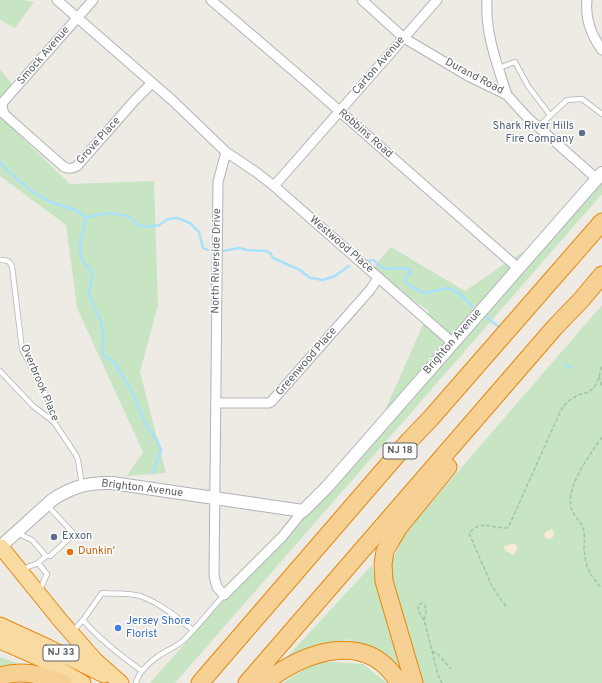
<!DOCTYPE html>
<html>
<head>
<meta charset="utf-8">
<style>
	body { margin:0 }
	canvas { display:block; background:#eeebe5 }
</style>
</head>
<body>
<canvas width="602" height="683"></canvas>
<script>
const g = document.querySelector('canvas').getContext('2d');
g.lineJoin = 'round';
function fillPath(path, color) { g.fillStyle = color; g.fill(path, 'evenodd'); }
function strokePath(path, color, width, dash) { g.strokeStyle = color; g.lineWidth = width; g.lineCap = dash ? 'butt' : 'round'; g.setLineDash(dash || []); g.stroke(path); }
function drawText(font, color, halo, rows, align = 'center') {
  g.font = font + ' Overpass,sans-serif'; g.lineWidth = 3; g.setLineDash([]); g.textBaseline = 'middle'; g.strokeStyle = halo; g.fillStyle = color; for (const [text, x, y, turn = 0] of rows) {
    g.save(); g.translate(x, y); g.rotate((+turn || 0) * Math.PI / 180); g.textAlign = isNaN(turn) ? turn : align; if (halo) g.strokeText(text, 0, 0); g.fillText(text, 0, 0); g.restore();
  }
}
fillPath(new Path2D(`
	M0,0H25L34,2L15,28L0,20Z
	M0,69L13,85L2,118L70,184L154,181L158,305L140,372L166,473L127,476L143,452L77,308L66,225L0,176Z
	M602,173V194L175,683H150L379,424L429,311L383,279L372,269L391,247L465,291L546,236Z
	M602,305V683H420L388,572L404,534Z
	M372,565L400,669L347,639L286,658Z
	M0,657L25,666L0,671Z
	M318,661L363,664L387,683H282Z`), '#c7e4c3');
fillPath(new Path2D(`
	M552,529C554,532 555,535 552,538L547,539L545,537L544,535L547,531Z
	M512,543L516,545L518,548L515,553L513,555L506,551L504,548L505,545L507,546Z`), '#f8ecd6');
strokePath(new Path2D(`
	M0,162C11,175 25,187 40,196C45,199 51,203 57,204C66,208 79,209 85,217C92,217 96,215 103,214C109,213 126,214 131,218C133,219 136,223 137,225L150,227L159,225L168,219L177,218L190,223L199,232L203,248L208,250
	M85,217C86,226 80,238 80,248C80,252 82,259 84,263C87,266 90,268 92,272C94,280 88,286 89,293C91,304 99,314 102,325C104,334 102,344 103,353L105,356L114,362L125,380L133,394L144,421L148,428L157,440L161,450L153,473
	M223,251L240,248L247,250L266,251L270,253L273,258L300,270L310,278L323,280L335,276L349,266
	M368,261L374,260L379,266L385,269L400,268L409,269L411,272L405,277V282L415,289L425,293L448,288L459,293L472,306
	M486,317L498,326
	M564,364L571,368`), '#a9e1fa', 2.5);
const service = new Path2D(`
	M499,68L515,62L528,86L550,115
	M538,127L567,100L582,99L602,114
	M0,260C6,260 9,260 12,266L22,349L47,397L54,422L76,455L78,460L82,485
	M0,371L33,406L54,422
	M17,533L32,540L46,556L38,563L23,569
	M46,556H50L74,534L47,505
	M38,563L47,574L40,590
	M83,620C100,640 121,656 142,671
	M72,632L83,620L102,593C112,594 132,593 140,596C160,603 177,617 193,630
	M136,683C138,673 149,663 157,657C166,650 177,647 185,639C199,625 211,609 224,595`);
const minor = new Path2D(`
	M57,0L172,100L226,152L218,182L214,576L217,587L224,595L282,537L303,511
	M93,0L3,102L2,107L4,114L64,167C69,169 72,169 77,166L135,100L152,83
	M211,0L303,79L518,268
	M362,0L404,38L468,76L507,95L526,116L544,132L597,179
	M487,0C485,33 497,64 507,95
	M587,0C585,19 591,35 602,50
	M226,152L256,172L274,186L453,343
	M274,186L437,0
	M216,403H269L271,402L370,290L378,278`);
const tertiary = new Path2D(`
	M0,547L52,500C71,487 89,482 112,483L303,511L327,487L602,173`);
const trunk = new Path2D(`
	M1,547L60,620L95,660L121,683
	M0,625L48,647L104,675
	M0,641L41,659L83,683`);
const motorway = new Path2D(`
	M0,676C24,669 40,675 63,683
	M200,683L408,442L431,418L602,222
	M247,683L555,327L582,299L602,275
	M264,683C304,652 367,628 399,683
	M414,683L384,581L383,564L385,551L390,542L399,527L448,467`);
strokePath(service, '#b0b3b6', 6);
strokePath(minor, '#b0b3b6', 11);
strokePath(tertiary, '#b0b3b6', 14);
strokePath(trunk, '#e6870d', 17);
strokePath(motorway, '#e6870d', 19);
strokePath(new Path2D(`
	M599,376L602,387
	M602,437C590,455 566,485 571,508C574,517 583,522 584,532C585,537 584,542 584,547C585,566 589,575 602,588
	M506,606L497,594L491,584L469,533C481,520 489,527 504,528H507L509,526L560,412C565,403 571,398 581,394C584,393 588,393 590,391C598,385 600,373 602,365
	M424,620C425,614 429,608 422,603L418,605V611L424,620L426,627L438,675L442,683
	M432,651L438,654L451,669`), '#9ec7a4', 1.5, [4, 2]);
strokePath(service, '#fff', 4.5);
strokePath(minor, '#fff', 9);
strokePath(tertiary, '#fff', 12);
strokePath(trunk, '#f9daa0', 15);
strokePath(motorway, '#f7d193', 17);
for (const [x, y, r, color] of [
	[582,133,4,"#5c6f8a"],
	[54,537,4,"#5c6f8a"],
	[70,552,4,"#e8710a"],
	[118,628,4,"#3f7fe0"]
]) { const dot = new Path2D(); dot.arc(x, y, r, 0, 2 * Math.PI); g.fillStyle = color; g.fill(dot); strokePath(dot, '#fff', 1.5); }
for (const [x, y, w] of [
	[400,451,34],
	[61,653,36]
]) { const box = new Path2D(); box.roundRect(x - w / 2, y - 8, w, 16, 3); g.fillStyle = '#fff'; g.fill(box); strokePath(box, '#5d6164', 1); }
drawText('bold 10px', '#5d6164', null, [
	["NJ 18",400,451],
	["NJ 33",61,653]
]);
drawText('11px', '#5d6164', '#fff', [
	["Smock Avenue",44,56,-49],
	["Carton Avenue",379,66,-49],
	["Durand Road",474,77,28],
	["Robbins Road",365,134,41],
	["Grove Place",99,141,-48],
	["Westwood Place",341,245,41],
	["North Riverside Drive",217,261,-89],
	["Brighton Avenue",453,342,-49],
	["Greenwood Place",307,362,-49],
	["Overbrook Place",39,383,67],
	["Brighton Avenue",142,489,7]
]);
drawText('11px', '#4e5e75', '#fff', [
	["Shark River Hills",574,127],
	["Fire Company",574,140],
	["Exxon",62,537,"left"]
], 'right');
drawText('11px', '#c56008', '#fff', [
	["Dunkin'",78,552]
], 'left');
drawText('11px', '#366cbe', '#fff', [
	["Jersey Shore",126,622],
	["Florist",126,635]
], 'left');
</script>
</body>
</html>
